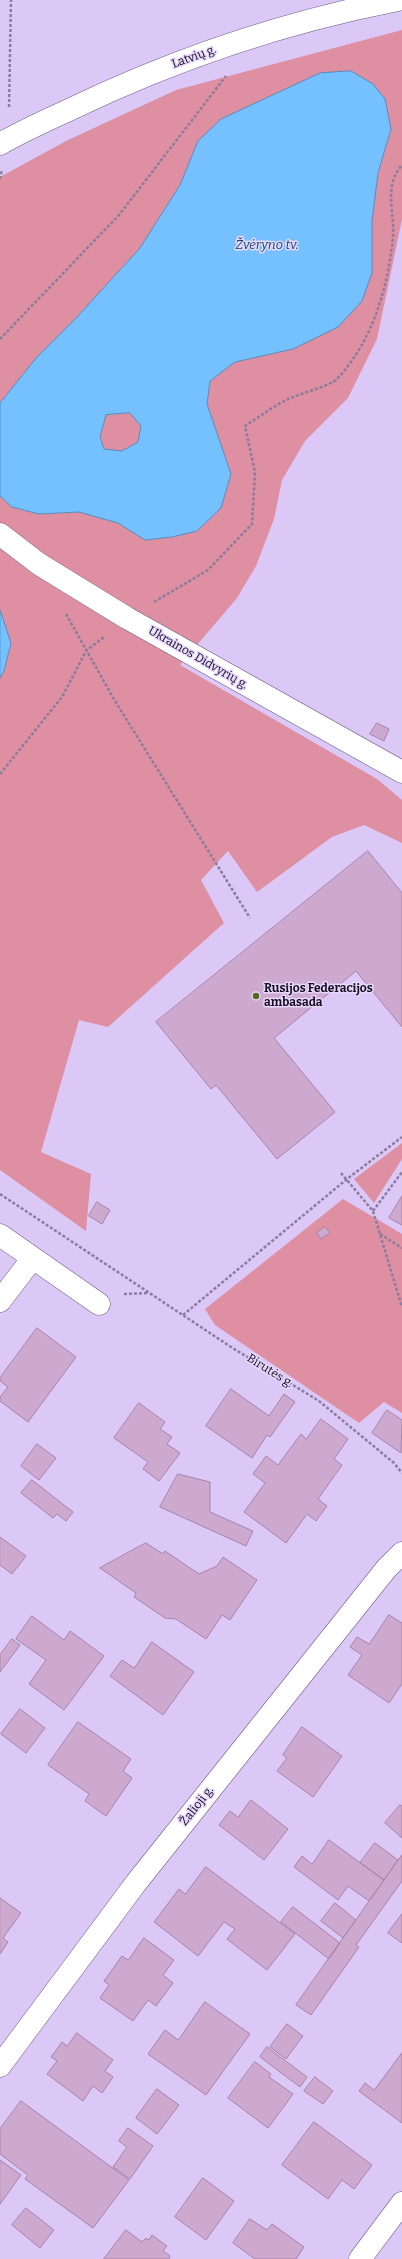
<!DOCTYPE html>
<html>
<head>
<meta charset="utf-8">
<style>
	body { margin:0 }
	canvas { display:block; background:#dcc8f7 }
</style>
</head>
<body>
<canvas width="402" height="2259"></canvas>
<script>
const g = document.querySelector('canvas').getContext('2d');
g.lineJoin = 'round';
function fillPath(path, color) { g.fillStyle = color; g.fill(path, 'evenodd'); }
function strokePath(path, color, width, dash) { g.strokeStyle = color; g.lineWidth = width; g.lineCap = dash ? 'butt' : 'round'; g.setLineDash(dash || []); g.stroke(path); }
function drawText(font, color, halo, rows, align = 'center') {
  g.font = font + ' Bitter,serif'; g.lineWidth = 3; g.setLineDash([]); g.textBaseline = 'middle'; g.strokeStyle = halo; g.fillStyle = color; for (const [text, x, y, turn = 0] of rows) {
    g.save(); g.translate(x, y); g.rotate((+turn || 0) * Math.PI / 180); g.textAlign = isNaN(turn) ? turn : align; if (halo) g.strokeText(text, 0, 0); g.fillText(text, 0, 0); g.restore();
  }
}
fillPath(new Path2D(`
	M402,30V219L377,339L348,398L305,441L282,480L274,519L256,566L237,598L180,665L377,779L402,800V843L364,825L332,837L257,892L228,851L201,880L224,923L108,1027L79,1020L41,1152L91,1174L86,1231L0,1170V678L4,671L11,643L0,610V496L12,507L39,514L79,512L118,523L145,540L172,537L197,531L221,508L231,474L207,404L210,381L235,362L293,349L372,221L378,173L391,130L385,99L373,84L320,73L271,96L198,141L180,185L140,248L77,317L37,357L0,403V177L66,141L176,90Z
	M130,413L141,426L138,442L122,451L104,449L100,437L106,415Z
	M402,1143V1159L374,1203L354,1179Z
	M343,1199L402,1234V1413L384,1402L359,1423L215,1325L205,1309Z`), '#de8fa1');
const water = new Path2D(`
	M351,71L373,84L385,99L391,129L378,173L372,221V273L362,301L338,327L293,349L235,362L210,381L207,404L231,474L221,508L197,531L172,537L145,540L118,523L79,512L39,514L12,507L0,496V403L37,357L77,317L140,248L180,185L198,141L221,119L320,73ZM130,413L141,426L138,442L122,451L104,449L100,437L106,415Z
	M0,610L11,643L4,671L0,678Z`);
fillPath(water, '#75c0fe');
strokePath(water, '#588bbb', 1);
const building = new Path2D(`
	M377,723L389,729L384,741L370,734Z
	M368,851L402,893V1027L356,971L274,1038L335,1112L277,1159L216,1085L211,1089L156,1022Z
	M402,1196V1225L389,1218Z
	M97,1202L110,1210L102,1224L89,1216Z
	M325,1227L330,1233L321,1239L317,1233Z
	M37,1328L76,1357L28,1422L0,1401V1397L8,1387L0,1381V1378Z
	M231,1389L269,1416L284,1394L295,1402L270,1437L267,1435L252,1458L206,1426Z
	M139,1403L165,1422L160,1429L172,1437L167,1444L180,1453L159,1481L143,1469L148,1462L114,1438Z
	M387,1410L402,1420L401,1453L372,1433Z
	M321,1419L348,1439L334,1459L342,1465L318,1499L327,1506L316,1521L307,1514L286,1543L244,1512L265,1483L253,1474L266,1456L278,1465L301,1434L306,1439Z
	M37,1444L56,1458L39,1480L21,1466Z
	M178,1474L210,1482V1512L253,1531L246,1546L160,1507Z
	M32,1480L73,1512L66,1521L57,1514L53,1518L21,1493Z
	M0,1537L26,1556L12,1574L0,1565Z
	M146,1543L163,1554L165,1551L199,1574L217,1566L223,1557L257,1580L230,1620L222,1615L206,1639L176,1619L165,1618L134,1597L136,1593L100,1568Z
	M389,1615L402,1623V1684L389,1703L348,1675L362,1655L350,1647L357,1637L369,1644Z
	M32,1616L64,1640L70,1631L104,1656L64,1710L29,1684L46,1660L16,1639Z
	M12,1639L20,1645L0,1672V1655Z
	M152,1642L194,1672L163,1715L110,1676L122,1660L134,1668Z
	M20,1709L45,1728L26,1753L1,1734Z
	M78,1722L131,1759L123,1771L132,1778L106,1816L85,1801L89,1794L48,1765Z
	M302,1727L342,1756L313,1797L277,1771L287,1758L283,1755Z
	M251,1800L288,1829L264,1860L219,1825L230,1811L238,1817Z
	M400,1805L402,1806V1838L385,1823Z
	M329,1840L384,1880L369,1901L348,1886L338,1900L294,1867L302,1856L312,1864Z
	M375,1843L398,1860L384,1880L360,1863Z
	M402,1855V1881L356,1945L359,1947L311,2015L296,2005Z
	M206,1867L295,1934L267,1970L227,1939L235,1929L224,1922L198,1956L154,1922L179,1889L185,1894Z
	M0,1898L21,1913L3,1938L8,1942L0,1954Z
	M335,1903L356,1920L343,1938L321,1921Z
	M293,1907L340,1943L329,1959L281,1922Z
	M402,1914V1943L388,1933Z
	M144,1938L174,1960L163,1975L173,1983L156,2006L148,2000L133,2021L100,1998L109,1985L104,1981L122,1956L128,1960Z
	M205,2002L250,2034L206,2095L148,2054L165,2030L178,2040Z
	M287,2024L303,2036L286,2059L270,2047Z
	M77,2033L113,2060L105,2071L113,2077L102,2093L93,2086L83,2101L47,2074L57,2061L51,2057L62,2042L67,2046Z
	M267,2047L307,2077L300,2087L260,2057Z
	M402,2053V2123L359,2091L365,2083L374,2090Z
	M255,2062L271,2074L269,2077L293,2094L268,2128L228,2098Z
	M315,2077L333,2091L323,2104L304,2091Z
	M157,2089L179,2105L157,2134L136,2118Z
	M21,2101L129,2180L93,2228L25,2179L28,2175L0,2154V2129Z
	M314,2122L372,2165L354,2189L342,2180L328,2199L282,2165Z
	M128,2128L153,2146L130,2179L113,2167L127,2147L119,2141Z
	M0,2160L21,2175L0,2204Z
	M203,2178L234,2201L206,2240L175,2217Z
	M26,2208L54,2230L40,2248L12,2225Z
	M250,2219L267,2230L272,2224L304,2247L296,2259H255L233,2243Z
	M126,2230L142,2242L146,2238L149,2240L152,2235L167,2246L163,2251L170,2256L169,2259H104Z`);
fillPath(building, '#cea9cf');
strokePath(building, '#a683a8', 1);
const street = new Path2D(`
	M0,144C22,131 47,120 71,109C175,59 285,22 398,0
	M0,534L39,564L127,618L402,772
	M0,1235L99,1304
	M0,1301L32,1259
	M0,2066L136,1883L386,1569L402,1553
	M360,2259L402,2203`);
strokePath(street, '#6c5a83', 23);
strokePath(new Path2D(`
	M9,107L11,0
	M0,179L2,170
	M0,339L119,215L226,76
	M154,602L208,570L252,524L255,472L245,426C259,417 272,407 286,400C298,394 330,386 337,379C372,342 388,288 393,237C395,213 383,186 402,165
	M66,614L115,701L250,918
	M0,774L62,697L86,651L104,637
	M341,1173L373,1211L402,1307
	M0,1194L231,1347L319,1401L394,1463L402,1473
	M373,1211L402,1172
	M380,1234L402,1248
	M124,1294L149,1293
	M183,1315L347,1179L402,1137`), '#8b7c9e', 2.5, [3, 2]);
strokePath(street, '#fff', 22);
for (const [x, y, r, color] of [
	[256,996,4,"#526a1b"]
]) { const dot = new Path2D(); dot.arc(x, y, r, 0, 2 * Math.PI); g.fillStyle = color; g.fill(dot); strokePath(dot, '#e7d7fd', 1.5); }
drawText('12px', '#150e1e', '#e7d7fd', [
	["Latvių g.",194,57,-20],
	["Ukrainos Didvyrių g.",198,658,30],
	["Birutės g.",270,1371,32],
	["Žalioji g.",197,1806,-52]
]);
drawText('bold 12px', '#150e1e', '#e7d7fd', [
	["Rusijos Federacijos",264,989],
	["ambasada",264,1003]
], 'left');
drawText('italic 13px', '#104870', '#e7d7fd', [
	["Žvėryno tv.",267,245]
]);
</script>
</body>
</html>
